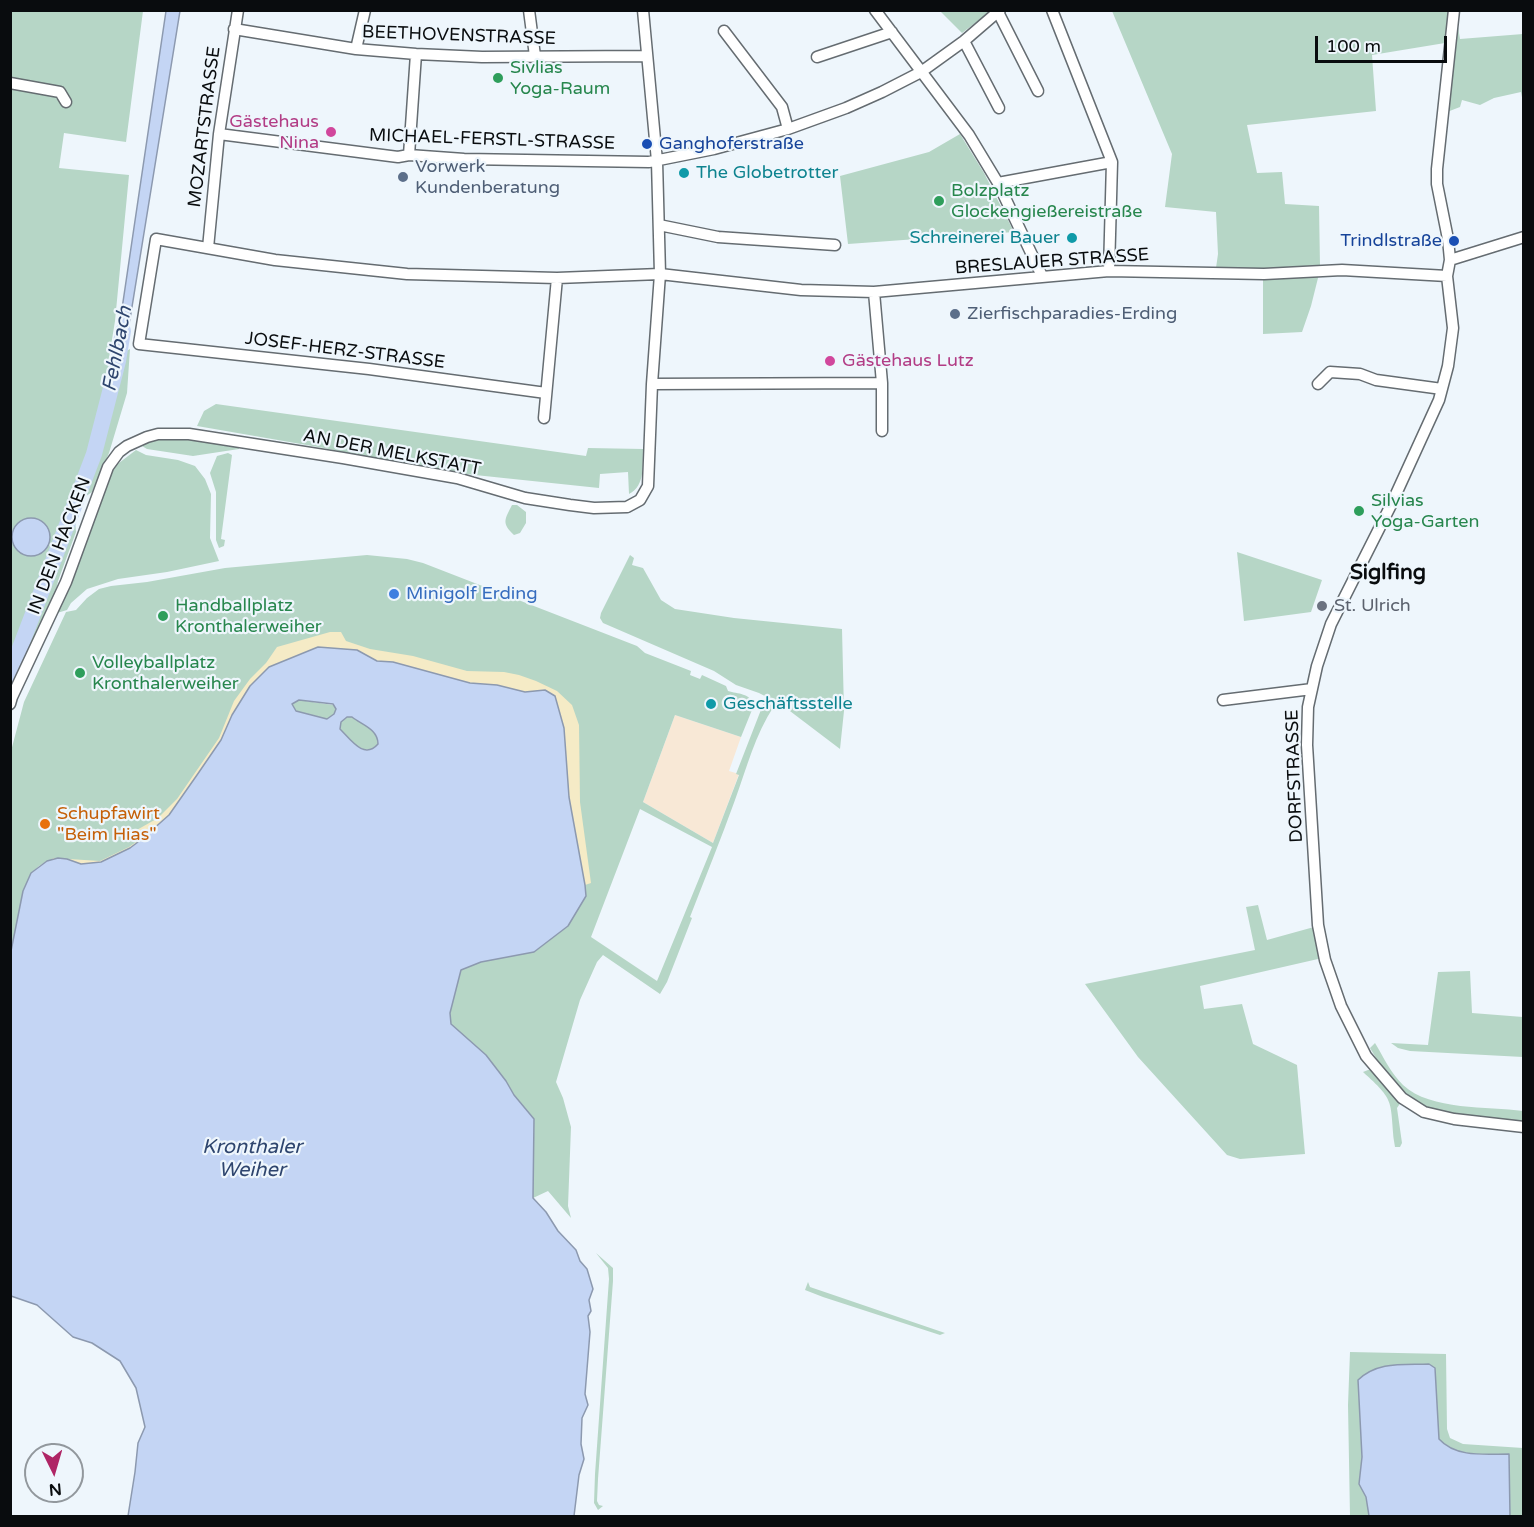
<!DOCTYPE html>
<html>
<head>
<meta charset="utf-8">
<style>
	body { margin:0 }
	#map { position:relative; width:1534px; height:1527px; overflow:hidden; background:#eef6fc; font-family:"Varela Round",sans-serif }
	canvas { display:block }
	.frame { position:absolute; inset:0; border:12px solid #090c0e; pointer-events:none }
	.north { position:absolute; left:24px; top:1443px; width:60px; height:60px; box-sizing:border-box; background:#eef6fc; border:2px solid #92989d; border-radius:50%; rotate:175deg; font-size:16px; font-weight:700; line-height:24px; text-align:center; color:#090c0e }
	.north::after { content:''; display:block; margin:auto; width:21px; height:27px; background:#af2565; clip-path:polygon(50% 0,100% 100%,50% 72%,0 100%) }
	.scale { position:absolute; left:1315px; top:36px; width:132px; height:27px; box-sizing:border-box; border:3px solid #090c0e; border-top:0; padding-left:8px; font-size:18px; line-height:21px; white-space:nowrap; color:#090c0e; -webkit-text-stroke:4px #eef6fc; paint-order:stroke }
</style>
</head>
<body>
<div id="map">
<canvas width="1534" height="1527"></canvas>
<div class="frame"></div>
<div class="north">N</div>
<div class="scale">100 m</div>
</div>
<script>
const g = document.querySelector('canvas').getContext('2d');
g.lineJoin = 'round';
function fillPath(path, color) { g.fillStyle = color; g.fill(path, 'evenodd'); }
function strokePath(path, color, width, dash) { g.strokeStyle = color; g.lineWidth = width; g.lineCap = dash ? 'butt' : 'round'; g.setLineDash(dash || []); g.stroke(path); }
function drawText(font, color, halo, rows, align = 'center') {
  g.font = font + ' "Varela Round",sans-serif'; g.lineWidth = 4.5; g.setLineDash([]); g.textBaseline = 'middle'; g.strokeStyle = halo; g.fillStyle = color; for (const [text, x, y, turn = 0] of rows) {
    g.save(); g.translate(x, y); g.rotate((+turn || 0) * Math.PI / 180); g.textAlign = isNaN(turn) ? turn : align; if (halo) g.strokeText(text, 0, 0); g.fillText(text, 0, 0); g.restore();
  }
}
fillPath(new Path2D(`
	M675,715L741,737L729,771L739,774L713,843L643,802Z`), '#f8e8d6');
fillPath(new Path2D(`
	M10,11H143L126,142L64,133L59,168L129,175L115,321L108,364L113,358L130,349L127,393L109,453L92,492L82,499L75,519L76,532L58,581L52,610L11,693Z
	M940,11H991L962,33Z
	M1112,11H1450L1445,43L1372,55L1376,111L1247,125L1257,173L1282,172L1285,204L1319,206L1320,266L1273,269L1216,268L1218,254L1216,212L1165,207L1172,154Z
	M1458,11H1460L1458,27L1460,39L1523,34V103L1521,92L1494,98L1480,105L1462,100L1460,107L1447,112Z
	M960,134L984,173L1014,232L848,244L840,176L929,152Z
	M1319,274L1311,306L1302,332L1263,334V279Z
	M216,404L586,456L588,448L643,449C642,465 646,485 629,494L628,472L600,474L599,488L437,471L324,448L197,426L204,411Z
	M162,439H190L239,445V449L193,456L147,449L142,446L151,441Z
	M136,450L146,455L178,460L195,466L205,479L211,494L210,538L219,561L167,572L118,579L87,589L71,603L67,610L57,613L110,475L115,466Z
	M228,453L232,455L221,539L225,540L224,546L219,548L216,540V492L210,473L217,456Z
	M512,505H517L526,512V523L520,533L514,535C501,523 505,519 512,505Z
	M1237,552L1322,580L1311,612L1244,621Z
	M367,555L407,559L423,563L637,646L645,653L691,671L690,675L700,679L702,675L726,686L728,691C738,694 750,693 754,705L741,737L675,715L643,802L713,843L739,775L736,774L764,702L774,706C755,735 747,767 735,800C721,839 705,878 690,917L692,918L667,982L660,994L603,955L597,962L580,1000L556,1082L563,1098L571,1127L568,1206L571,1218L548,1191L533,1198L534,1119L514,1095L506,1081L486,1055L451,1025L450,1013L461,970L481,962L534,952L568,926L569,797L564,728L367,655L221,740L169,815L130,848L101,862L81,864L58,858L47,861L39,866L31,873L23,891L11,951V751L24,702L66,612L76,610L87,598L99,589L111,586L147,582L225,568ZM640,809L712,847L657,981L591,937Z
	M630,555L634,558L632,565L643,568L661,600L675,609L734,618L842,629L844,711L840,749L782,705L759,693L736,685L714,671L603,623L600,618L601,613Z
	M299,700L333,705L336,709L334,714L327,719L296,711L292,704Z
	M347,717H352C362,725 378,729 378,744C363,759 351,740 340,729L341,722Z
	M1258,905L1267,940L1314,927L1320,957L1318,959L1200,986L1204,1009L1242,1004L1253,1044L1297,1065L1305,1154L1240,1159L1227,1155L1138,1057L1085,984L1255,950L1246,907Z
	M1470,971L1472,1013L1523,1017V1057L1410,1051L1398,1048L1391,1043L1428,1045L1438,972Z
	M1375,1043C1384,1058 1390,1072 1403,1085C1431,1111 1488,1106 1523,1111V1123C1492,1120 1440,1119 1414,1102C1394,1089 1382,1068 1370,1048Z
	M1368,1070H1373L1401,1102L1397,1108L1402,1143L1400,1147H1395L1394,1141C1390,1100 1395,1101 1363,1072Z
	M596,1253L613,1268V1281L598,1479L597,1501L599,1505L603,1506L598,1510L594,1503L595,1474L609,1279L608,1268Z
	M808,1282L810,1287L945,1333L940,1335L823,1297L805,1290Z
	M1350,1352L1446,1354L1447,1429L1450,1438L1463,1444L1523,1448V1516H1510L1509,1454C1485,1454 1456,1458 1439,1439L1435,1368L1361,1436L1362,1457L1359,1483L1366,1497L1369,1516H1350L1348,1405Z`), '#b6d6c6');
fillPath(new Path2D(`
	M330,632H341L346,641L370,649L413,656L467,671L504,672L519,675L536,681L557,691L572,705L579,725L580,802L591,883L585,885L569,797L564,728L555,696L545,690L525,692L497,685L470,683L393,662L377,661L357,650L318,647L269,667L250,686L232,715L221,740L197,775L169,815L142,839L130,848L101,862L81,864L67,859L52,860L53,858L100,861L129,847L139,840L135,831L158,818L177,799L219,738L234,701L250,679L266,663L277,647Z`), '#f5ebc6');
const water = new Path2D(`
	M166,11H180L125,350L115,356Z
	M12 537a19 19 0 1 1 38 0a19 19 0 1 1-38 0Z
	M318,647L357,650L377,661L393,662L470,683L497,685L525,692L545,690L555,696L564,728L569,797L585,885L586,896L568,926L534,952L481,962L461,970L450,1013L451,1024L486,1055L506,1081L514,1095L534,1119L533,1198L546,1212L558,1231L576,1250L580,1261L587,1269L593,1289L589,1300L591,1311L588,1316L590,1332L585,1394L588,1405L582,1418L581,1444L584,1459L579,1475L574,1516H128L135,1472L138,1443L145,1427L136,1388L120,1361L92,1343L73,1337L37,1305L11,1296V951L23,891L31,873L47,861L58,858L67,859L81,864L101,862L130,848L142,839L169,815L197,775L221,740L232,715L250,686L269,667ZM299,700L333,704L336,709L334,714L327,719L296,711L292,704ZM347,717H352C362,725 378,729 378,744C364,760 351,740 340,729L341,722Z
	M1429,1364L1435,1368L1439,1439C1456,1458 1486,1454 1509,1454L1510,1516H1369L1366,1497L1359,1484L1362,1457L1358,1380C1378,1361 1403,1365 1429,1364Z`);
fillPath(water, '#c4d5f4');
strokePath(water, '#8c99af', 1.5);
strokePath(new Path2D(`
	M10,674L94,454L118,361L123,331`), '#c4d5f4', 16);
const minor = new Path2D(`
	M529,10L535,56
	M875,10L969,135L998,183L1042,276
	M1052,10L1112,162L1109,271
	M1454,10L1437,169V184L1448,239L1450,260L1447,276L1453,328L1448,366L1439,400L1391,505L1331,624L1317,666L1308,707L1307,745L1318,925L1325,960L1341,1006L1366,1056L1402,1098L1424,1112L1454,1119L1524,1127
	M998,12L1038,91
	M234,29L356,49L416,54L482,57L647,56
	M724,31L782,107L788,129
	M964,41L999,108
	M356,49L365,10
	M817,57L892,32
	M10,83L60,92L66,102
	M219,134L398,157L409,155L464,159L649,162L714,149L788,129L846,108L882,92L921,72L964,41L1000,10
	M409,155L416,54
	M998,183L1112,162
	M659,225L718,237L835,245
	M208,248L219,134L238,10
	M1450,260L1524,237
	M874,292L882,383V431
	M652,384L882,383
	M1318,384L1330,372L1360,374L1376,380L1442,389
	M546,393L369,369L139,344L156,239L275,260L407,274L557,278L660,274L801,290L874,292L1109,271L1264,274L1342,270L1447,276
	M544,418L557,278
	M1223,700L1312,689
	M10,704L12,697L66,582L108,467L119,452L127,446L147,437L158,434H189L343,458L457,478L525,498L570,505L594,508L627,507L640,500L648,486L652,384L660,274L657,161L643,10`);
strokePath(minor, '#656c71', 13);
strokePath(minor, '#fff', 10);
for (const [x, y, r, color] of [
	[498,78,6,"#2e9e5b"],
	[331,132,6,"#d1479c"],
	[647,144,6,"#1a4fb4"],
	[684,173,6,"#0f9aa8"],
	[403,177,6,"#5c6f8a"],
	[939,201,6,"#2e9e5b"],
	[1072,238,6,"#0f9aa8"],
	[1454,241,6,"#1a4fb4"],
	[955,314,6,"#5c6f8a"],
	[830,361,6,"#d1479c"],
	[1359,511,6,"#2e9e5b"],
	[394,594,6,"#3f7fe0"],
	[1322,606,6,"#6b7280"],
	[163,616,6,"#2e9e5b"],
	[80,673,6,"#2e9e5b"],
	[711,704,6,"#0f9aa8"],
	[45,824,6,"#e8710a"]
]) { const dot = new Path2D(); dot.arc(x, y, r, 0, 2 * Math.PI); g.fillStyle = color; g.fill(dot); strokePath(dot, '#eef6fc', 2); }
drawText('18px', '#090c0e', '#eef6fc', [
	["BEETHOVENSTRASSE",459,36,2],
	["MOZARTSTRASSE",205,127,-83],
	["MICHAEL-FERSTL-STRASSE",492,140,2],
	["BRESLAUER STRASSE",1052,262,-4],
	["JOSEF-HERZ-STRASSE",345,351,7],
	["AN DER MELKSTATT",392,453,11],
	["IN DEN HACKEN",60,546,-69],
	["DORFSTRASSE",1295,776,-92]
]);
drawText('18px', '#27864d', '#eef6fc', [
	["Sivlias",510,68],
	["Yoga-Raum",510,89],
	["Bolzplatz",951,191],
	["Glockengießereistraße",951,212],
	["Silvias",1371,501],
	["Yoga-Garten",1371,522],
	["Handballplatz",175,606],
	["Kronthalerweiher",175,627],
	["Volleyballplatz",92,663],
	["Kronthalerweiher",92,684]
], 'left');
drawText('18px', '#b23c85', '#eef6fc', [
	["Gästehaus",319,122],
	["Nina",319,143],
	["Gästehaus Lutz",842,361,"left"]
], 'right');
drawText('18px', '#164399', '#eef6fc', [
	["Ganghoferstraße",659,144],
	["Trindlstraße",1442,241,"right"]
], 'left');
drawText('18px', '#4e5e75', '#eef6fc', [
	["Vorwerk",415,167],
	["Kundenberatung",415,188],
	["Zierfischparadies-Erding",967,314]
], 'left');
drawText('18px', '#0d838f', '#eef6fc', [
	["The Globetrotter",696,173],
	["Schreinerei Bauer",1060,238,"right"],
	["Geschäftsstelle",723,704]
], 'left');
drawText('18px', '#366cbe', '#eef6fc', [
	["Minigolf Erding",406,594]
], 'left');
drawText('18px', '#5b616d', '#eef6fc', [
	["St. Ulrich",1334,606]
], 'left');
drawText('18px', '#c56008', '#eef6fc', [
	["Schupfawirt",57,814],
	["\"Beim Hias\"",57,835]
], 'left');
drawText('italic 20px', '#2e456e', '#eef6fc', [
	["Fehlbach",118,349,-79],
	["Kronthaler",252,1148],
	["Weiher",252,1171]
]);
drawText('bold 21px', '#090c0e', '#eef6fc', [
	["Siglfing",1388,573]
]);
</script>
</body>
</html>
